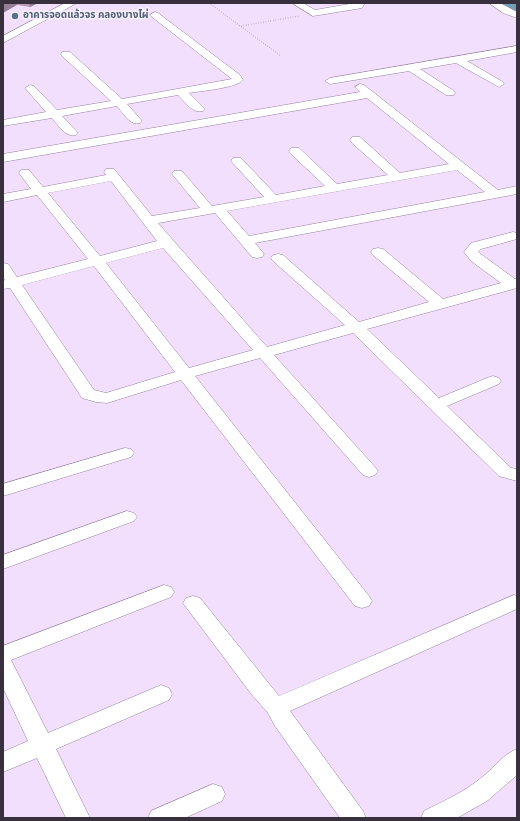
<!DOCTYPE html>
<html>
<head>
<meta charset="utf-8">
<style>
	body { margin:0 }
	#map { position:relative; width:520px; height:821px; overflow:hidden; background:#f1dffd; font-family:Overpass,sans-serif }
	canvas { display:block }
	.frame { position:absolute; inset:0; border:4px solid #38313d; pointer-events:none }
</style>
</head>
<body>
<div id="map">
<canvas width="520" height="821"></canvas>
<div class="frame"></div>
</div>
<script>
const g = document.querySelector('canvas').getContext('2d');
g.lineJoin = 'round';
function fillPath(path, color) { g.fillStyle = color; g.fill(path, 'evenodd'); }
function strokePath(path, color, width, dash) { g.strokeStyle = color; g.lineWidth = width; g.lineCap = dash ? 'butt' : 'round'; g.setLineDash(dash || []); g.stroke(path); }
function drawText(font, color, halo, rows, align = 'center') {
  g.font = font + ' Overpass,"Noto Sans Thai",sans-serif'; g.lineWidth = 3; g.setLineDash([]); g.textBaseline = 'middle'; g.strokeStyle = halo; g.fillStyle = color; for (const [text, x, y, turn = 0] of rows) {
    g.save(); g.translate(x, y); g.rotate((+turn || 0) * Math.PI / 180); g.textAlign = isNaN(turn) ? turn : align; if (halo) g.strokeText(text, 0, 0); g.fillText(text, 0, 0); g.restore();
  }
}
fillPath(new Path2D(`
	M500,3H517V13L512,12Z`), '#72a1b3');
const minor = new Path2D(`
	M65,3H77L3,43V36Z
	M292,3H303L315,10L355,3H365L362,8L313,16Z
	M489,3H500L517,12V18L503,13Z
	M155,12L158,13L240,75L243,80C237,88 200,91 189,93L205,109L203,111C193,114 185,102 178,95L127,104L142,121L140,123C130,126 123,113 117,106L62,116L78,133L76,135C66,138 58,125 52,118L3,126V120L46,112L25,88L30,85L34,86L57,110L111,101L62,56L61,54L62,52H70L122,99L232,79L152,17L150,15Z
	M517,46V52L467,61L503,82L504,84L499,87L456,63L420,69L454,91L455,93L454,95H446L409,71L330,84L325,81L330,78Z
	M360,84L364,85L498,190L517,186V194L255,243L264,254L262,257L257,258L252,257L215,213L158,223L267,347L345,325L273,261L271,258L273,255L278,254L283,255L359,322L429,302L373,255L371,252L373,249L378,248L383,249L443,299L501,283L471,261L464,252L471,243L513,232L517,233V239L481,249L478,252L515,279H517V288L367,329L439,398L487,378L493,376L499,378L501,381L499,384L447,406L511,468L517,469V481L499,476L353,333L274,355L375,467L378,471L375,475L369,477L363,475L260,358L195,376L369,596L372,601L369,606L362,608L355,606L181,380L107,403L96,402L82,398L10,288L3,289V281L5,280L3,278V263L8,264L17,277L88,259L37,195L3,202V194L31,189L19,173L21,170H29L43,187L106,175L104,172L106,169H114L152,216L200,208L172,174L174,171H182L212,206L264,197L231,161L233,158H241L276,195L325,186L291,154L289,151L291,148H299L337,184L388,175L352,143L350,140L352,137H360L400,173L449,164L367,98L3,162V154L360,92L355,87ZM457,170L485,192L249,236L227,211ZM111,181L157,241L100,256L48,193ZM163,248L253,350L189,368L106,263ZM94,266L175,372L106,393L94,390L22,285Z
	M125,448L131,449L134,453L131,457L3,496V484Z
	M127,511L134,513L137,517L134,521L3,569V555Z
	M164,585L171,587L174,592L171,597L11,660L48,733L161,685L169,688L172,694L169,700L56,749L90,818H66L37,758L3,772V752L28,741L3,688V646Z
	M514,595L517,596V609L290,711L363,811L366,818H340L275,726L268,713L252,695L183,603L186,598L193,596L200,598L279,696Z
	M517,749V775L487,801L457,818H421L424,811C444,801 464,792 481,778C493,769 503,754 517,749Z
	M213,784L222,787L225,794L222,801L185,818H148L151,811Z`);
strokePath(minor, '#92819c', 1);
strokePath(new Path2D(`
	M209,3L281,56
	M241,26L299,16`), '#aa9cb3', 1.5, [0.5, 2]);
fillPath(minor, '#fff');
fillPath(new Path2D(`
	M3,3H38L30,7Z`), '#b99db7');
fillPath(new Path2D(`
	M3,3H16L17,5L3,13Z
	M29,3H38L30,7Z`), '#967f95');
for (const [x, y, r, color] of [
	[15,16,4,"#5c6f8a"]
]) { const dot = new Path2D(); dot.arc(x, y, r, 0, 2 * Math.PI); g.fillStyle = color; g.fill(dot); strokePath(dot, '#f8f1fd', 1.5); }
drawText('bold 10px', '#4e5e75', '#f8f1fd', [
	["อาคารจอดแล้วจร คลองบางไผ่",23,16]
], 'left');
</script>
</body>
</html>
